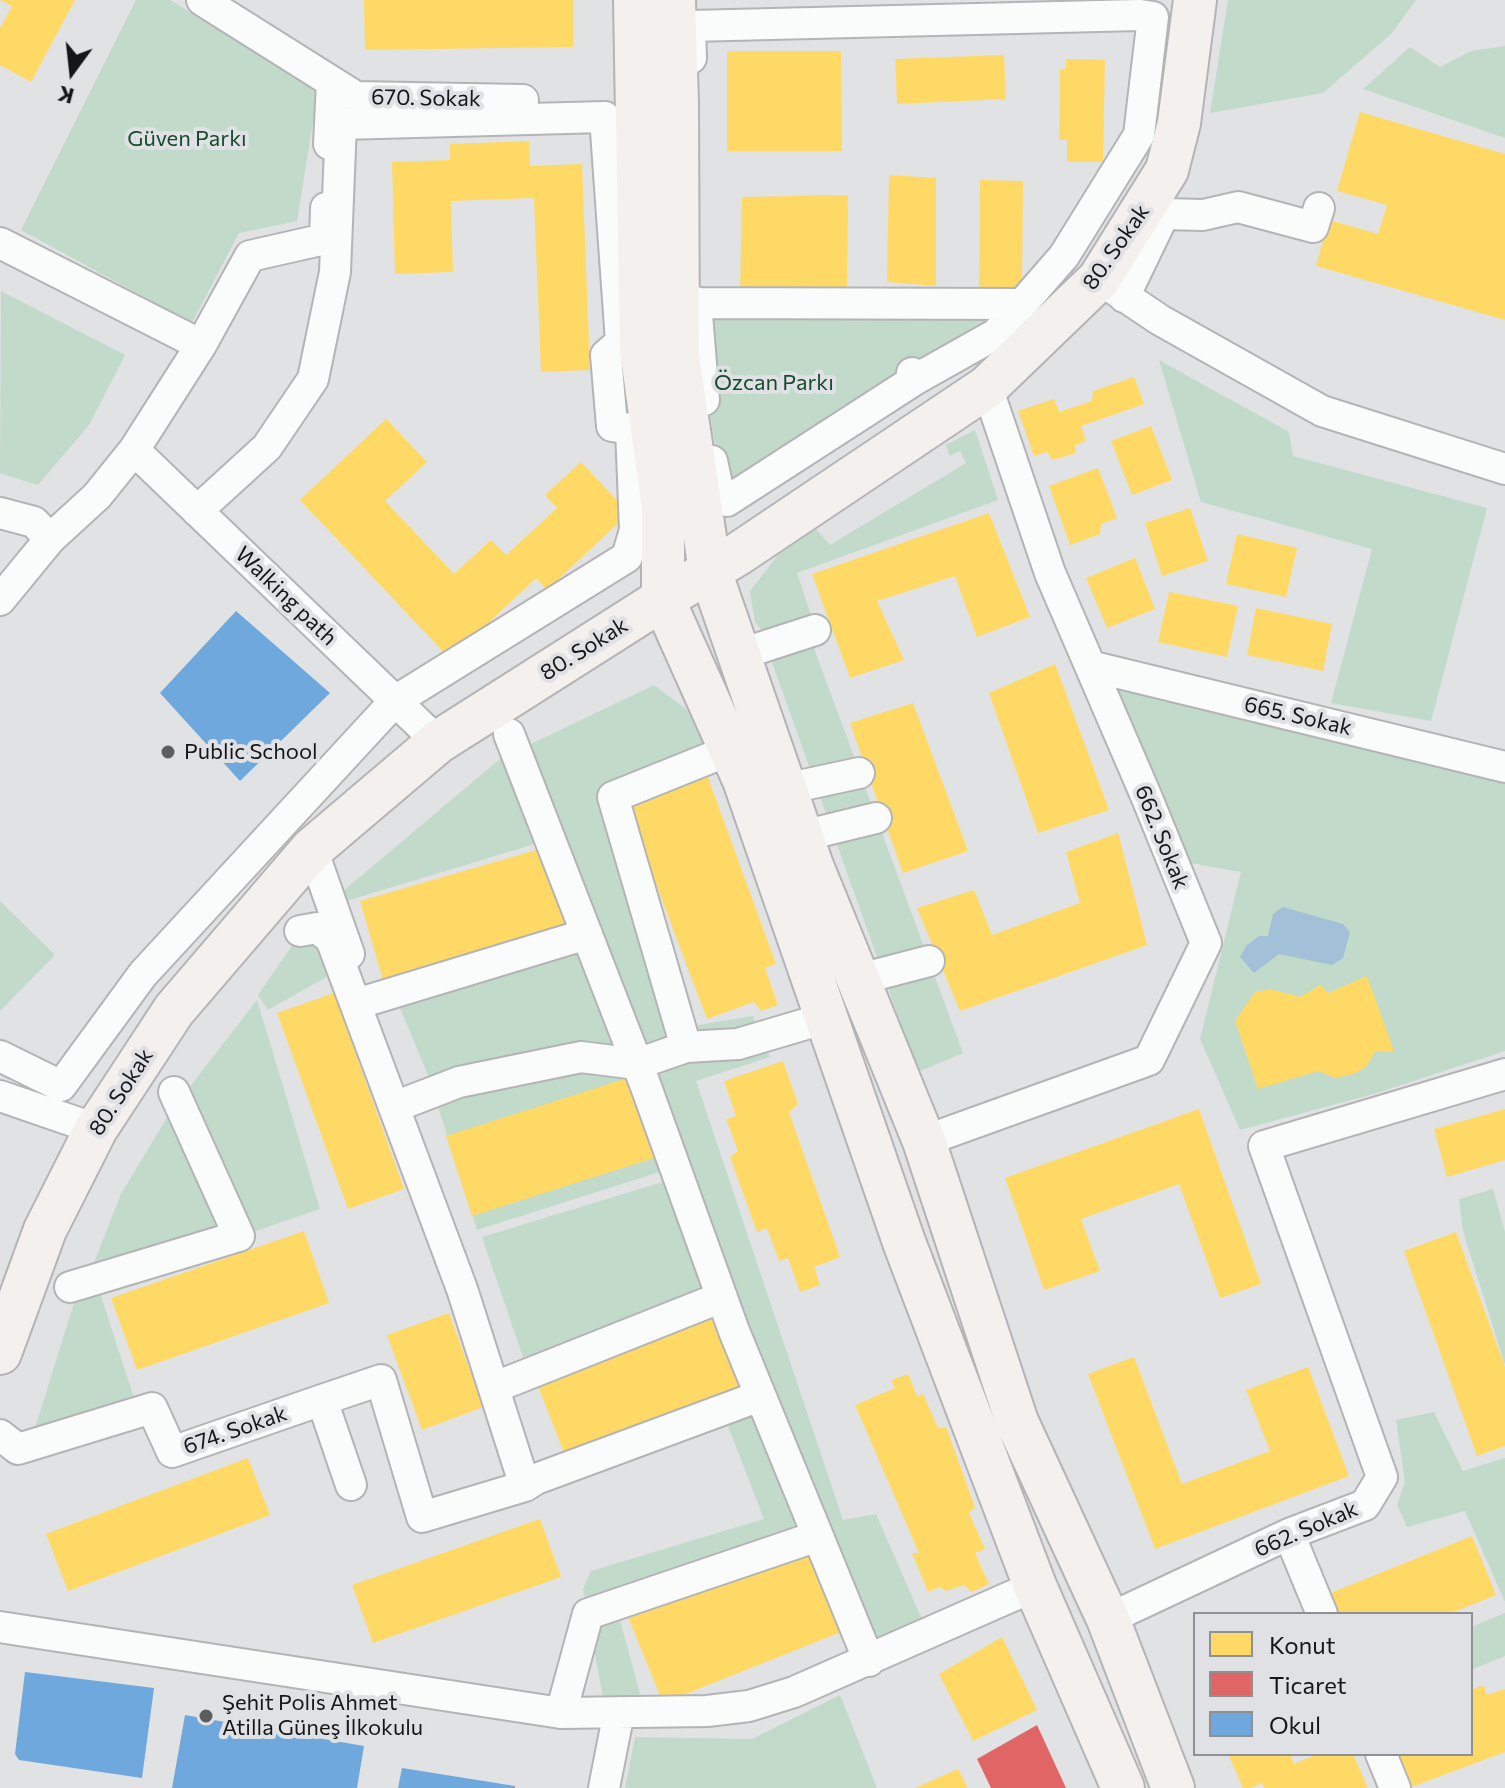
<!DOCTYPE html>
<html>
<head>
<meta charset="utf-8">
<style>
	body { margin:0 }
	#map { position:relative; width:1505px; height:1788px; overflow:hidden; background:#e1e2e4; font-family:Commissioner,sans-serif }
	canvas { display:block }
	.legend { position:absolute; left:1193px; top:1612px; width:280px; height:144px; box-sizing:border-box; background:#e0e1e5; border:2px solid #8f9093; margin:0; padding:10px 14px; list-style:none; font-size:24px; color:#161618 }
	.legend li { display:flex; align-items:center; gap:16px; height:40px }
	.legend b { width:40px; border:2px solid #8f9093 }
	.north { position:absolute; left:32px; top:32px; width:80px; height:80px; -webkit-text-stroke:6px #e0e1e5; paint-order:stroke; rotate:195deg; font-size:22px; font-weight:700; line-height:32px; text-align:center; color:#161618 }
	.north::after { content:''; display:block; margin:auto; width:28px; height:36px; background:#161618; clip-path:polygon(50% 0,100% 100%,50% 72%,0 100%) }
</style>
</head>
<body>
<div id="map">
<canvas width="1505" height="1788"></canvas>
<ul class="legend">
<li><b style="height:22px;background:#ffd966"></b>Konut</li>
<li><b style="height:22px;background:#e06666"></b>Ticaret</li>
<li><b style="height:22px;background:#6fa8dc"></b>Okul</li>
</ul>
<div class="north">K</div>
</div>
<script>
const g = document.querySelector('canvas').getContext('2d');
g.lineJoin = 'round';
function fillPath(path, color) { g.fillStyle = color; g.fill(path, 'evenodd'); }
function strokePath(path, color, width, dash) { g.strokeStyle = color; g.lineWidth = width; g.lineCap = dash ? 'butt' : 'round'; g.setLineDash(dash || []); g.stroke(path); }
function drawText(font, color, halo, rows, align = 'center') {
  g.font = font + ' Commissioner,sans-serif'; g.lineWidth = 8; g.setLineDash([]); g.textBaseline = 'middle'; g.strokeStyle = halo; g.fillStyle = color; for (const [text, x, y, turn = 0] of rows) {
    g.save(); g.translate(x, y); g.rotate((+turn || 0) * Math.PI / 180); g.textAlign = isNaN(turn) ? turn : align; if (halo) g.strokeText(text, 0, 0); g.fillText(text, 0, 0); g.restore();
  }
}
fillPath(new Path2D(`
	M136,0H170L318,91L297,221L239,233L192,323L21,230Z
	M1228,0H1416L1391,34L1323,93L1210,113Z
	M1505,46V138L1363,89L1410,47L1440,67L1471,51Z
	M1,291L125,355L89,425L38,485L0,473Z
	M705,314L995,320L724,495L707,397Z
	M1159,360L1289,432L1293,456L1487,508L1431,721L1331,703L1372,549L1201,502Z
	M975,430L998,500L797,573L813,621L767,637L755,622L750,591L778,555L816,529L830,545L966,463L960,451L950,456L946,445Z
	M811,640L963,1053L918,1072L768,651Z
	M1111,682L1505,777V1051L1377,1093L1240,1130L1200,1039L1241,872L1191,863Z
	M654,685L686,709L711,755L598,799L686,1027L753,1016L770,1057L696,1081L843,1520L876,1514L924,1624L869,1648L808,1530L617,1609L640,1694L604,1703L583,1589L591,1571L764,1519L726,1421L769,1403L666,1170L477,1230L428,1075L393,991L589,930L558,837L323,908L500,759Z
	M0,901L55,955L0,1011Z
	M316,934L337,971L268,1010L258,995L293,944Z
	M257,1000L320,1209L83,1290L121,1194L171,1111Z
	M666,1181L712,1294L527,1369L482,1237Z
	M1493,1189L1505,1232V1365L1463,1231L1459,1199Z
	M100,1293L134,1398L34,1431L75,1300Z
	M1434,1412L1463,1471L1505,1458V1602L1465,1511L1407,1527L1397,1505L1405,1482L1396,1420Z
	M1505,1613V1656L1471,1670V1627Z
	M840,1695L877,1788H625L635,1737L752,1739Z`), '#c2daca');
fillPath(new Path2D(`
	M1283,907L1343,924L1350,932L1343,958L1332,965L1279,954L1254,973L1240,957L1246,946L1259,936H1268L1273,914Z`), '#a2c0d8');
fillPath(new Path2D(`
	M0,0H75L31,82L0,65V28L12,6Z
	M364,0H573V47L365,50Z
	M727,51H841L842,151H727Z
	M1004,55L1006,99L897,104L895,59Z
	M1066,59L1105,60L1103,162H1067V140H1059L1060,70L1066,68Z
	M1360,112L1505,154V320L1316,266L1329,220L1378,234L1387,205L1337,191Z
	M529,141L530,166L582,164L590,370L541,372L534,198L451,201L453,272L395,274L392,162L450,160V144Z
	M889,175L936,178V286L887,282Z
	M980,180L1023,181L1022,287H979Z
	M848,195L847,290L740,293L742,197Z
	M1134,377L1144,404L1081,426L1086,441L1075,445L1076,453L1052,460L1047,452L1034,456L1018,411L1054,399L1059,412L1092,401L1093,391Z
	M386,419L427,462L385,501L454,574L491,540L506,555L557,508L545,495L581,462L629,513L547,590L536,578L450,659L300,500Z
	M1151,426L1172,480L1132,495L1111,441Z
	M1098,468L1117,518L1101,524L1100,534L1070,545L1049,486Z
	M1190,508L1208,561L1162,576L1145,523Z
	M989,513L1030,617L977,637L955,576L877,601L904,660L850,678L812,574Z
	M1237,534L1297,548L1286,597L1226,584Z
	M1135,558L1155,609L1107,628L1086,578Z
	M1169,592L1238,606L1227,657L1158,642Z
	M1256,608L1332,624L1323,671L1247,655Z
	M1055,664L1109,810L1038,833L989,693Z
	M913,703L968,851L903,873L850,723Z
	M706,772L776,964L765,968L778,1005L761,1011L754,1002L707,1019L625,802Z
	M1118,833L1147,945L960,1011L917,908L974,890L992,935L1080,903L1066,852Z
	M543,848L569,934L385,987L360,901Z
	M1367,976L1394,1051L1375,1052L1366,1067L1353,1074L1335,1078L1318,1071L1258,1089L1235,1021L1255,992L1270,989L1300,997L1320,985L1328,993Z
	M334,993L404,1189L348,1209L277,1013Z
	M783,1061L798,1104L789,1112L840,1257L814,1267L820,1285L800,1292L788,1258L779,1261L767,1228L757,1232L730,1157L738,1151L726,1119L736,1116L724,1081Z
	M634,1076L660,1156L472,1216L446,1136Z
	M1199,1109L1261,1284L1220,1298L1179,1184L1081,1219L1100,1271L1044,1290L1005,1178Z
	M1505,1109V1160L1447,1177L1434,1129Z
	M304,1231L329,1303L137,1370L111,1298Z
	M1456,1232L1505,1367V1446L1477,1456L1404,1251Z
	M714,1307L748,1394L568,1463L534,1376Z
	M449,1313L483,1407L422,1430L387,1335Z
	M1134,1357L1182,1484L1270,1451L1246,1390L1308,1367L1349,1476L1155,1549L1088,1374Z
	M908,1374L917,1396L923,1394L938,1428L946,1427L975,1507L969,1513L985,1549L975,1553L989,1584L972,1592L964,1585L946,1591L940,1587L928,1592L912,1553H919L855,1405L895,1388L891,1380Z
	M248,1458L270,1515L68,1591L46,1534Z
	M540,1519L561,1577L373,1643L352,1585Z
	M1472,1536L1496,1595L1449,1614H1337L1328,1594Z
	M805,1541L841,1632L663,1703L626,1612Z
	M1002,1637L1037,1710L973,1741L939,1674Z
	M1483,1685L1487,1695L1505,1689V1752L1411,1787L1399,1754H1471V1690Z
	M1228,1754H1290L1294,1764L1318,1754H1353L1368,1788H1264L1262,1783L1251,1788H1243Z
	M958,1769L968,1788H915Z`), '#ffd966');
fillPath(new Path2D(`
	M1037,1725L1066,1788H991L977,1759Z`), '#e06666');
fillPath(new Path2D(`
	M236,611L330,693L240,781L160,693Z
	M25,1672L154,1688L142,1778L19,1760L15,1754Z
	M185,1715L364,1746L357,1788H172Z
	M402,1768L515,1786V1788H398Z`), '#6fa8dc');
const street = new Path2D(`
	M202,0L356,97L523,100
	M691,58L690,26L1140,15L1153,17L1139,135L1064,256L996,334L916,379
	M329,144L332,82
	M0,243L201,345
	M1099,279L1160,320L1322,411L1505,469
	M1124,297L1164,214L1203,215L1238,207L1313,227L1319,208
	M696,302L704,400
	M696,303L1022,304
	M134,450L438,742
	M712,461L720,498L727,501L916,379L912,373
	M0,513L34,522L50,539
	M0,600L50,539L97,496L134,450L201,345L250,256L325,239L326,208
	M738,655L815,630
	M1090,666L1505,767
	M509,734L645,1084L734,1331L869,1661
	M785,789L859,773
	M802,836L876,818
	M312,849L349,954
	M300,931L317,928L331,939L462,1289L525,1486L536,1479L760,1396
	M860,979L929,961
	M366,1001L587,934
	M686,1047L613,797L730,750
	M0,1056L61,1086L143,974L395,701L627,557L635,530L631,429L612,426L606,355L621,342L605,117L341,124L335,272L313,379L267,447L197,511
	M0,1096L96,1129
	M402,1104L459,1082L581,1057L637,1064L686,1047L738,1044L826,1018
	M924,1141L1149,1060L1206,943L1147,798L1050,573L987,387
	M70,1287L239,1236L174,1092
	M503,1384L722,1297
	M322,1400L381,1380L422,1517L525,1486
	M0,1435L18,1449L152,1408L172,1452L322,1400L351,1485
	M1289,1534L1322,1614
	M1108,1619L1289,1534L1365,1505L1382,1477L1264,1146L1505,1074
	M0,1627L561,1713L707,1711L749,1706L794,1692L1035,1586
	M561,1713L588,1614L818,1536
	M1381,1754L1395,1788
	M604,1788L619,1712`);
const secondary = new Path2D(`
	M635,0L641,349L663,507V599L744,780L904,1242L1035,1586L1123,1788
	M674,0L677,103L678,357L710,571L812,866L924,1141L1017,1422L1108,1619L1173,1788
	M0,1353L45,1230L96,1129L174,1010L312,849L438,742L663,599L738,554L987,387L1099,279L1167,170L1179,123L1195,0`);
strokePath(street, '#b4b4b6', 34);
strokePath(secondary, '#b4b4b6', 46);
strokePath(street, '#fafbfb', 30);
strokePath(secondary, '#f4f0ee', 42);
for (const [x, y, r, color] of [
	[168,752,8,"#5d5d5f"],
	[206,1716,8,"#5d5d5f"]
]) { const dot = new Path2D(); dot.arc(x, y, r, 0, 2 * Math.PI); g.fillStyle = color; g.fill(dot); strokePath(dot, '#e0e1e5', 3); }
drawText('22px', '#161618', '#e0e1e5', [
	["670. Sokak",426,98,1],
	["80. Sokak",1116,247,-55],
	["Walking path",286,596,44],
	["80. Sokak",584,649,-32],
	["665. Sokak",1298,716,13],
	["662. Sokak",1162,837,68],
	["80. Sokak",121,1092,-57],
	["674. Sokak",235,1430,-19],
	["662. Sokak",1306,1529,-23]
]);
drawText('22px', '#164b2b', '#e0e1e5', [
	["Güven Parkı",187,139],
	["Özcan Parkı",774,383]
]);
drawText('22px', '#161618', '#e0e1e5', [
	["Public School",184,752],
	["Şehit Polis Ahmet",222,1703],
	["Atilla Güneş İlkokulu",222,1728]
], 'left');
</script>
</body>
</html>
